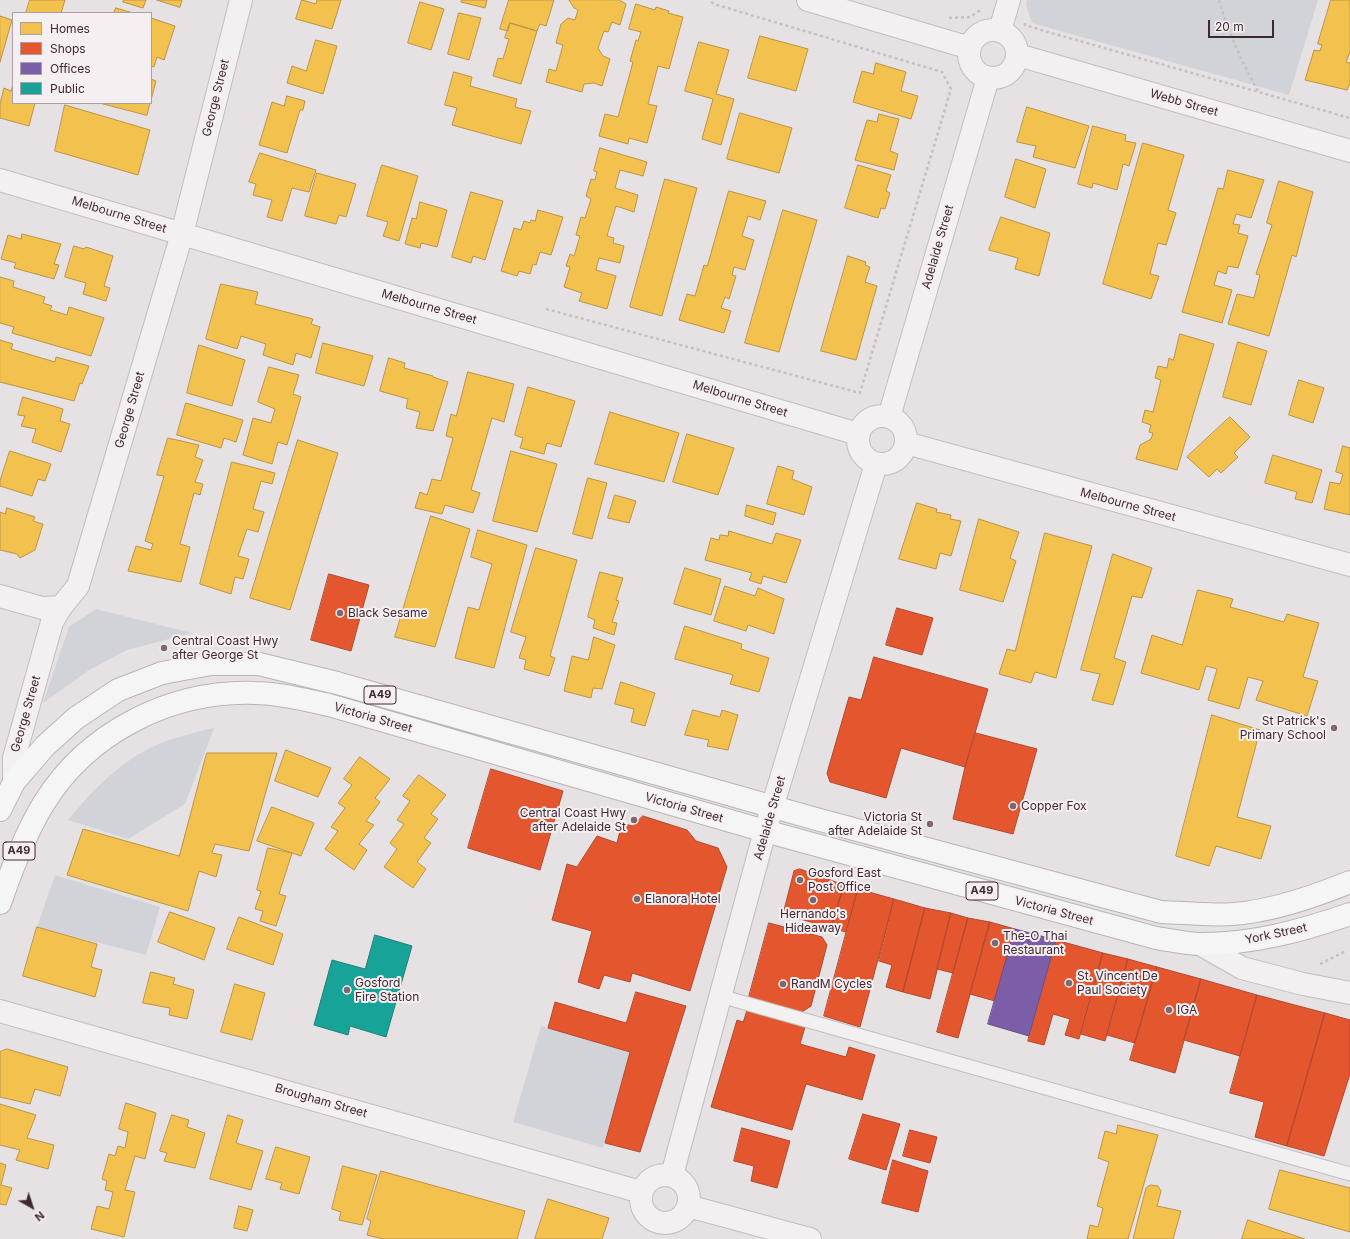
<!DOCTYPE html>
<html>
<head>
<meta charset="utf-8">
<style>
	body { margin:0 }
	#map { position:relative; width:1350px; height:1239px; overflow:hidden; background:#e6e1e3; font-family:Inter,sans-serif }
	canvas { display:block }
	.legend { position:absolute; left:12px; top:12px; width:140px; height:92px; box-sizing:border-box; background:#f6eff2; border:1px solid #aca0a5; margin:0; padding:5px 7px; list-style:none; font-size:12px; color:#3e2932 }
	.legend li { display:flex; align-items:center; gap:8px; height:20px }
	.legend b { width:20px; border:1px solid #aca0a5 }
	.north { position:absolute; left:12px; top:1187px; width:40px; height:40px; -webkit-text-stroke:3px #f6eff2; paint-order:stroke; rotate:141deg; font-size:11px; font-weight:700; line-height:16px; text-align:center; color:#3e2932 }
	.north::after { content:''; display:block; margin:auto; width:14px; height:18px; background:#3e2932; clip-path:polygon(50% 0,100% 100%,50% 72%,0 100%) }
	.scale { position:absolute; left:1208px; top:20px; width:66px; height:18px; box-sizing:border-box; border:2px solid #3e2932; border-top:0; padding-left:5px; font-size:12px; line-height:14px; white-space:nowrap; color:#3e2932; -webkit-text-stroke:3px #f6eff2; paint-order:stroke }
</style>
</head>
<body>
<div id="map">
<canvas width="1350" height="1239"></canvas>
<ul class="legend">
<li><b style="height:11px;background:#f2c14e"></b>Homes</li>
<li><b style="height:11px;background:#e4572e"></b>Shops</li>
<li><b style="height:11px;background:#7b5ea7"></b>Offices</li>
<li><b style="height:11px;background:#17a398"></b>Public</li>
</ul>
<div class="north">N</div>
<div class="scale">20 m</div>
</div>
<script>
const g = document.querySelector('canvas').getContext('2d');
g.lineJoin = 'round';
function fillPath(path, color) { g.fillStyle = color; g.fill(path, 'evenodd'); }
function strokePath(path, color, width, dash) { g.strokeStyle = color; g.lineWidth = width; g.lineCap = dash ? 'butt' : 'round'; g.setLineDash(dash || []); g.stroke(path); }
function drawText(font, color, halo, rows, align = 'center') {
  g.font = font + ' Inter,sans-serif'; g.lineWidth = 4; g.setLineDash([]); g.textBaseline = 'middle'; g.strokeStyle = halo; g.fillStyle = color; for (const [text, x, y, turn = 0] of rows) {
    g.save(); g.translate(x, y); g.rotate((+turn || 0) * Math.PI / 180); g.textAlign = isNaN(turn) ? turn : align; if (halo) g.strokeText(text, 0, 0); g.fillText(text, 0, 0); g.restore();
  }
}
fillPath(new Path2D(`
	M1027,0H1318L1289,95L1032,23L1026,5Z
	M96,609L192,633L127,650L89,670L43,703L69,627Z
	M214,728L185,804L128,839L68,820C93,790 122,759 159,744C176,737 196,732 214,728Z
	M55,875L160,907L146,955L37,927Z
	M541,1026L630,1052L603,1148L513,1122Z`), '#d2d2d9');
const homes = new Path2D(`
	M30,0H65L61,13H26Z
	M124,0H146L143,8L123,2Z
	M157,0H182L180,7Z
	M302,0L316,4L317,0H341L332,29L296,19Z
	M462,0H487L485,8L461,2Z
	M509,0H554L546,26L540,24L537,31L510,23L508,31L500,29Z
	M619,0L626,4L620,25L612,22L608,32L604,31L598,48L603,56L610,59L602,86L594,83L584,84L582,92L546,82L549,69L556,71L563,45L556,43L561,24L568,18L575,20L578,10L574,8L569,0Z
	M1331,0H1350V52L1346,62L1350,63V83L1347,90L1305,80L1314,50L1320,51L1322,45L1318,44Z
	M420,2L444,9L431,50L408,43Z
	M636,4L655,10L656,7L669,11L668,13L683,17L669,69L658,66L648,104L657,106L647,143L629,138L628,144L599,136L605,114L618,117L633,62L630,61L636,40L638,41L641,32L629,29Z
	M116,8L133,13H114Z
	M459,13L481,18L469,60L448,54Z
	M0,16L12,20L0,62Z
	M151,18L175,26L164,60L157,57L154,67L151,66Z
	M510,23L537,31L521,84L493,76L498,58L503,59L509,39L505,38Z
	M760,36L808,49L796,91L748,78Z
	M316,40L337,46L323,94L287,83L292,66L306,71Z
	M699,42L729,50L716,94L734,99L721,145L702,139L713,99L685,91Z
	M876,63L906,72L901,91L918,96L911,119L853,102L862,71L873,74Z
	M454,72L472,77L470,86L517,99L515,107L531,111L521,144L452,125L457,108L445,105Z
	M151,79L156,81L151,100Z
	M13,84V103H35L29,126L0,118V104L4,88L11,91Z
	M287,96L305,101L303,110H300L287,153L259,145L272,102L284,106Z
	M100,103H150L147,115Z
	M65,105L150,130L138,175L55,151Z
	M1027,107L1089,126L1075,168L1033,157L1036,146L1017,142Z
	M740,113L792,128L779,173L727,159Z
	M879,114L899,119L890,151L898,154L894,170L855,160L867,120L877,122Z
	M1093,126L1126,135L1125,141L1136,143L1129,166L1123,164L1117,190L1093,183L1092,188L1078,184Z
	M1143,143L1184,155L1168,210L1176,213L1166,245L1158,243L1150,274L1159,276L1151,299L1103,284Z
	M600,148L647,162L643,176L620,170L615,188L638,195L634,212L616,206L607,236L614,238L613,243L624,246L620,263L599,258L596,270L616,276L607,309L579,301L582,293L564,287L570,267L566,266L570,254L574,256L580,236L576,235L581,217L585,218L591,199L586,196L591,179L595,180L597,172L594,171Z
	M260,153L316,170L309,192L292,188L282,221L267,217L272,200L253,195L256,184L249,182Z
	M1016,159L1046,169L1035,208L1005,197Z
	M382,165L418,176L399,241L383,236L388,222L367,216Z
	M858,165L891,175L886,191L890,193L885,209L881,208L878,218L845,208Z
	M1228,170L1264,180L1251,218L1236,214L1233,224L1240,225L1238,233L1248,236L1238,268L1228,266L1226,274L1218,271L1214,285L1232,290L1222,323L1182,312L1218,188L1223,189Z
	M317,173L356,184L346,217L339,215L336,224L305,216Z
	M665,179L697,188L662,316L630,307Z
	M1279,181L1313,192L1296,257L1292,255L1269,336L1228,324L1237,294L1254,298L1260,275L1256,274L1272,225L1267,223Z
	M729,191L766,201L760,220L748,216L742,236L754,240L745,270L734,267L732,275L736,276L729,299L725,297L721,308L731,311L724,333L679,320L687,294L695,296L704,265L707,266Z
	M471,192L503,201L485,260L473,256L471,263L452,257Z
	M420,202L447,210L437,247L421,243L420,248L405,244L412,218L416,219Z
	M538,210L563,217L551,255L540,252L536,265L533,264L530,274L519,271L517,276L501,271L514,228L521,230L524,221L530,223L531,220L535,221Z
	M783,210L817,220L779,352L745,343Z
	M1001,217L1050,233L1039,276L1015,269L1018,258L989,250Z
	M22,234L61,244L54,264L59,265L54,279L14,268L16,263L1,259L8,235L21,239Z
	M74,246L84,249L86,247L113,256L104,286L110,288L106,301L83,294L86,283L65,277Z
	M848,256L866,262L865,265L870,267L865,282L877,286L856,360L821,351Z
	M0,277L14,281L13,287L45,297L43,303L52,306L50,310L67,315L69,307L104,318L91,356L12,333L14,327L0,323Z
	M221,284L258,292L255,304L313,319L311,324L320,327L311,358L296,353L293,365L263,355L266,344L241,336L237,349L206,339Z
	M1180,334L1214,344L1177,470L1136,459L1140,445L1151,439L1153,433L1149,432L1151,425L1142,422L1145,410L1153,412L1161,380L1155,378L1158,366L1167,368L1169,358L1173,360Z
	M0,340L13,344L11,349L55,362L56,357L89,366L82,384L80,383L74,401L0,382Z
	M1238,342L1267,351L1251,405L1223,397Z
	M323,343L373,356L364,386L316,373Z
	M199,345L245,360L232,406L187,393Z
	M389,358L405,363L404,368L433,376V377L448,382L433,431L416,428L420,412L406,408L408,399L380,391Z
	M269,367L299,375L293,394L301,397L287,445L278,442L272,464L243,455L253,418L271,423L275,409L258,402Z
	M468,372L514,384L504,422L492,418L471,490L480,493L473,513L445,505L442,514L415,508L420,492L427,495L432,479L441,481L453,438L446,436L451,414L456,416Z
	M1299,380L1324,388L1313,423L1289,415Z
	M528,387L575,401L561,447L547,443L544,454L520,448L523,438L515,435Z
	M23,397L63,409L60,421L70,424L61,452L32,442L36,429L21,426L25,416L18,415Z
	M186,403L243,420L236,442L224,438L221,448L177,435Z
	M610,412L679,433L664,482L595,464Z
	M1230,417L1250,437L1234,453L1238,457L1221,473L1217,469L1209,477L1187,457Z
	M687,434L734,448L718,495L673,482Z
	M168,438L199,445L195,457L203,460L195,482L203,484L200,495L194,493L180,544L190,547L181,582L128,571L136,546L151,550L153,544L145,541L164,476L157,475Z
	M298,440L338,453L290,610L250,598Z
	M1343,446L1350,448V515L1324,509L1330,482L1340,484L1343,474L1336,472Z
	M10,451L51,464L45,481L38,479L32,496L0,486V481Z
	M511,451L557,464L537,532L493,521Z
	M1273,455L1322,470L1312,503L1295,499L1297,492L1265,483Z
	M232,462L275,473L272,484L261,481L253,509L264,512L258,532L247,529L238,556L249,559L243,579L235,577L231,594L200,584Z
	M778,466L794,471L792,479L812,487L804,515L767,504Z
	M588,478L607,483L592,539L573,534Z
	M615,495L636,501L629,523L608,518Z
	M917,503L937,509L936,512L951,515L950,519L961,521L951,556L940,553L936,569L899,559Z
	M747,505L776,513L773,525L745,516Z
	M7,508L35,517L33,521L43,524L35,550L20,558L17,554L0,550V512L5,514Z
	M431,516L470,529L435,647L395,637Z
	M979,519L1019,532L1010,558L1016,561L1003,602L960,590Z
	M478,530L527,545L494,668L455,658L468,607L479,610L492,564L471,557Z
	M729,531L772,544L776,533L801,540L786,583L763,576L761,584L749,580L752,573L705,560L711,538L719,540L720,535L728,536Z
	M1045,533L1092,546L1056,678L1035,672L1031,683L999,674L1007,649L1015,651Z
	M536,548L577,560L550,656L555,658L549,676L524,669L526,660L519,658L526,637L511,632Z
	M1113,554L1152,568L1142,598L1132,596L1114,658L1126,662L1113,705L1092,700L1100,674L1081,670Z
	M685,568L721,579L711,615L674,604Z
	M600,572L623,578L616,600L619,601L612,622L617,623L614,635L593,628L595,620L588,617Z
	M725,586L755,596L758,588L784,599L774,634L748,625L746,631L714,621Z
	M1198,590L1233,599L1230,607L1284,622L1287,614L1319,623L1303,677L1318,681L1307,716L1256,700L1263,681L1248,677L1239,709L1208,700L1217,669L1206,666L1199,690L1141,673L1152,635L1182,645Z
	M685,626L742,644L741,649L769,658L759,692L730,684L733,675L675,659Z
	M594,637L615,645L602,689L593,688L591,698L564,691L572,656L588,660Z
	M621,682L655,693L645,726L631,722L634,709L615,704Z
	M693,710L720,717L722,710L738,715L728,750L707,746L709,740L685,735Z
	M1212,715L1260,730L1237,817L1271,826L1261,859L1216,846L1209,866L1176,856Z
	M286,750L331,768L318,797L275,781Z
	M207,753H277L249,851L215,844L212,853L222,855L216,877L199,871L188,911L67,875L83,829L179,856Z
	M360,757L390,779L375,798L380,802L366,821L374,825L359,844L367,850L354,870L325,849L338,831L331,827L345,808L338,803L352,785L344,779Z
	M419,775L446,795L431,814L438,819L424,838L431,843L417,862L426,869L413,888L384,867L397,849L390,843L404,824L397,820L410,801L403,796Z
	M272,807L314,823L301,856L257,841Z
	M268,848L292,853L279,894L286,896L276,926L260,921L263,911L255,909L261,891L257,890Z
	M170,912L215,928L204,960L158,942Z
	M239,917L283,934L273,965L227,949Z
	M37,927L97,944L91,967L102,970L95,997L23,976Z
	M151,972L175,978L173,984L194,990L187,1019L169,1015L170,1008L143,1003Z
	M235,984L265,993L252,1040L221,1032Z
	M7,1049L68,1067L60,1096L35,1089L30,1104L0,1097V1052Z
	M126,1103L156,1113L145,1159L135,1156L125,1190L135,1192L124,1237L91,1229L97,1206L109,1209L113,1192L105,1190L107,1181L102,1179L109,1154L115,1156L118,1146L125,1148L128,1132L119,1129Z
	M0,1104L36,1115L27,1138L54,1145L48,1169L16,1160L20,1150L0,1145Z
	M172,1115L189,1120L187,1127L205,1133L195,1168L164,1161L167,1153L160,1151Z
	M228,1115L243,1120L236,1143L263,1151L251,1190L210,1179Z
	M1118,1125L1158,1135L1128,1239H1087L1090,1225L1098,1227L1103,1208L1097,1206L1109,1162L1098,1158L1105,1131L1116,1134Z
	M276,1147L310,1157L299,1194L280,1189L282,1183L266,1179Z
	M0,1163L6,1165L1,1185L12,1188L6,1205L0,1204Z
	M343,1166L377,1175L362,1225L339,1220L341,1212L332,1209Z
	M1280,1170L1350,1188V1232L1269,1209Z
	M381,1171L525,1211L517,1239H383L367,1235L371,1221L367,1219Z
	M1151,1185L1158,1186L1161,1191L1157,1206L1181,1211L1173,1239H1133L1146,1188Z
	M548,1199L609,1218L602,1239H535Z
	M239,1206L253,1210L247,1231L234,1228Z
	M1248,1220L1305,1239H1242Z`);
fillPath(homes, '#f2c14e');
strokePath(homes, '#bc9346', 1);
const shops = new Path2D(`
	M329,574L369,585L351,651L311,640Z
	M897,608L933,618L922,655L886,645Z
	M874,657L988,689L965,767L901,748L886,798L830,782L827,773L849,697L861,700Z
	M976,733L1037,749L1013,834L953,819L965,767Z
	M491,769L563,791L540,870L468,848Z
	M643,816L687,830L696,841L718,848L727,867L690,991L632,973L630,982L604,975L599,989L578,982L592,931L552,920L567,864L577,867L597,836L617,843L622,823L632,826Z
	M800,869L844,885L831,928L783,914L794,871Z
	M844,885L858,889L846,932L831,928Z
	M858,889L894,899L860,1027L824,1016Z
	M894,899L925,908L903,992L886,987L892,965L879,961Z
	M925,908L951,913L930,999L903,992Z
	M951,913L968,918L953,973L937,969Z
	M968,918L990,922L958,1038L937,1032Z
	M990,922L1015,929L995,1001L970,994Z
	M769,923L822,937L827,945L811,1006L802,1012L749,997Z
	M1056,940L1103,953L1079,1039L1065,1035L1070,1019L1053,1014L1044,1045L1028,1041Z
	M1103,953L1128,959L1105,1041L1081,1034Z
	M1128,959L1157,967L1135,1043L1107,1035Z
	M1157,967L1201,979L1175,1073L1130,1060Z
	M1201,979L1257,995L1240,1056L1184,1040Z
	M636,992L686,1006L640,1152L605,1143L630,1052L548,1028L555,1002L626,1023Z
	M1257,995L1325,1013L1287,1146L1255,1137L1264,1102L1230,1093Z
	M747,1011L805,1027L800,1044L846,1057L849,1047L875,1055L862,1100L806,1084L792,1130L711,1107L737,1020L743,1022Z
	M1325,1013L1350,1020V1074L1324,1156L1287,1146Z
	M863,1114L900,1124L886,1170L849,1159Z
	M742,1128L790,1141L777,1188L751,1181L754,1166L734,1161Z
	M910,1130L937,1137L930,1163L903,1156Z
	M893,1160L928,1171L918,1212L882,1203Z`);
fillPath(shops, '#e4572e');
strokePath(shops, '#b2492f', 1);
const offices = new Path2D(`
	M1015,929L1056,940L1029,1036L988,1024Z`);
fillPath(offices, '#7b5ea7');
strokePath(offices, '#694e84', 1);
const public = new Path2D(`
	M375,935L412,946L386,1037L350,1026L348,1035L314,1025L332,960L365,969Z`);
fillPath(public, '#17a398');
strokePath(public, '#237e79', 1);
const service = new Path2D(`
	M720,996L1350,1174`);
const minor = new Path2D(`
	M808,0L970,48
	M969 54a24 24 0 1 1 48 0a24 24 0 1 1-48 0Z
	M1000,30L1009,0
	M1018,55L1350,151
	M0,180L858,434
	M858 440a24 24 0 1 1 48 0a24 24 0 1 1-48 0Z
	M889,417L988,78
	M906,443L1350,565
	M0,596L42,608L61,607
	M14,782V758L52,622L61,607L78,586L182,234L241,0
	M1200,944L1242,968L1303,984L1350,993
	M0,1011L641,1192
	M641 1199a24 24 0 1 1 48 0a24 24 0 1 1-48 0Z
	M672,1175L765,831L876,464
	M688,1206L810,1239`);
const trunk = new Path2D(`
	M0,810L14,782L45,746L76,718L118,690L162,673L211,664H259L337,683L809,817L1161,912C1190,913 1221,917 1250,912C1284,907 1318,895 1350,882
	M0,903C12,868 25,834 44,803C88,732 171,690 255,693C280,693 305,700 329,705L765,831L1156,938C1170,940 1186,944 1201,944C1253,944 1301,931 1350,914`);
strokePath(service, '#c2bdbf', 15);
strokePath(minor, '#c2bdbf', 24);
strokePath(trunk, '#bbb4b7', 24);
strokePath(new Path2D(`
	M1219,0C1228,32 1242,62 1258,91
	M949,18L970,17L982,9
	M1025,23V25L1041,30L1350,118
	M546,309L860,393L951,89L942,72L714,4L709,0
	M1320,964L1346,951`), '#c5c0c3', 2.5, [3, 3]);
strokePath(service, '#f3f0f1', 13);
strokePath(minor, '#f3f0f1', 22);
strokePath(trunk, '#f6f5f5', 22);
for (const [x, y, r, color] of [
	[340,613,4,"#796970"],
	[164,648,4,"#796970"],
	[1334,728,4,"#796970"],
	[1013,806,4,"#796970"],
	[634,820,4,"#796970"],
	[930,824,4,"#796970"],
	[800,880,4,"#796970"],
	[637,899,4,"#796970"],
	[813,900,4,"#796970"],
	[995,943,4,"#796970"],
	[1069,983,4,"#796970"],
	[783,984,4,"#796970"],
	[347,990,4,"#796970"],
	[1169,1010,4,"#796970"]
]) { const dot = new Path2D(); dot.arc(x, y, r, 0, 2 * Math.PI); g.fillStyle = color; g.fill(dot); strokePath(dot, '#f6eff2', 1.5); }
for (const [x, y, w] of [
	[380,695,32],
	[19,851,32],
	[982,891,32]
]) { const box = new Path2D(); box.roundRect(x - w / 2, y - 9, w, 18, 3); g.fillStyle = '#f6eff2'; g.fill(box); strokePath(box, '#3e2932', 1); }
drawText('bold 11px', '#3e2932', null, [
	["A49",380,695],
	["A49",19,851],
	["A49",982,891]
]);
drawText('12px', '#3e2932', '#f6eff2', [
	["George Street",216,98,-76],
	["Webb Street",1184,103,16],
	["Melbourne Street",119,215,17],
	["Adelaide Street",938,247,-74],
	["Melbourne Street",429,307,16],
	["Melbourne Street",740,399,17],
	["George Street",130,410,-74],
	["Melbourne Street",1128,505,15],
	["George Street",26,714,-74],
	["Victoria Street",373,718,16],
	["Victoria Street",684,808,16],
	["Adelaide Street",770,818,-74],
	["Victoria Street",1054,911,15],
	["York Street",1276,934,-12],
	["Brougham Street",321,1101,16]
]);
drawText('12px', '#3e2932', '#f6eff2', [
	["Black Sesame",348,613],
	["Central Coast Hwy",172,641],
	["after George St",172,655],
	["St Patrick's",1326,721,"right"],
	["Primary School",1326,735,"right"],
	["Copper Fox",1021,806],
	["Central Coast Hwy",626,813,"right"],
	["after Adelaide St",626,827,"right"],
	["Victoria St",922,817,"right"],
	["after Adelaide St",922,831,"right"],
	["Gosford East",808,873],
	["Post Office",808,887],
	["Elanora Hotel",645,899],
	["Hernando's",813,914,"center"],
	["Hideaway",813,928,"center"],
	["The-O Thai",1003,936],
	["Restaurant",1003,950],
	["St. Vincent De",1077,976],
	["Paul Society",1077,990],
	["Gosford",355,983],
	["Fire Station",355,997],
	["RandM Cycles",791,984],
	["IGA",1177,1010]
], 'left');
</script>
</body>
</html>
